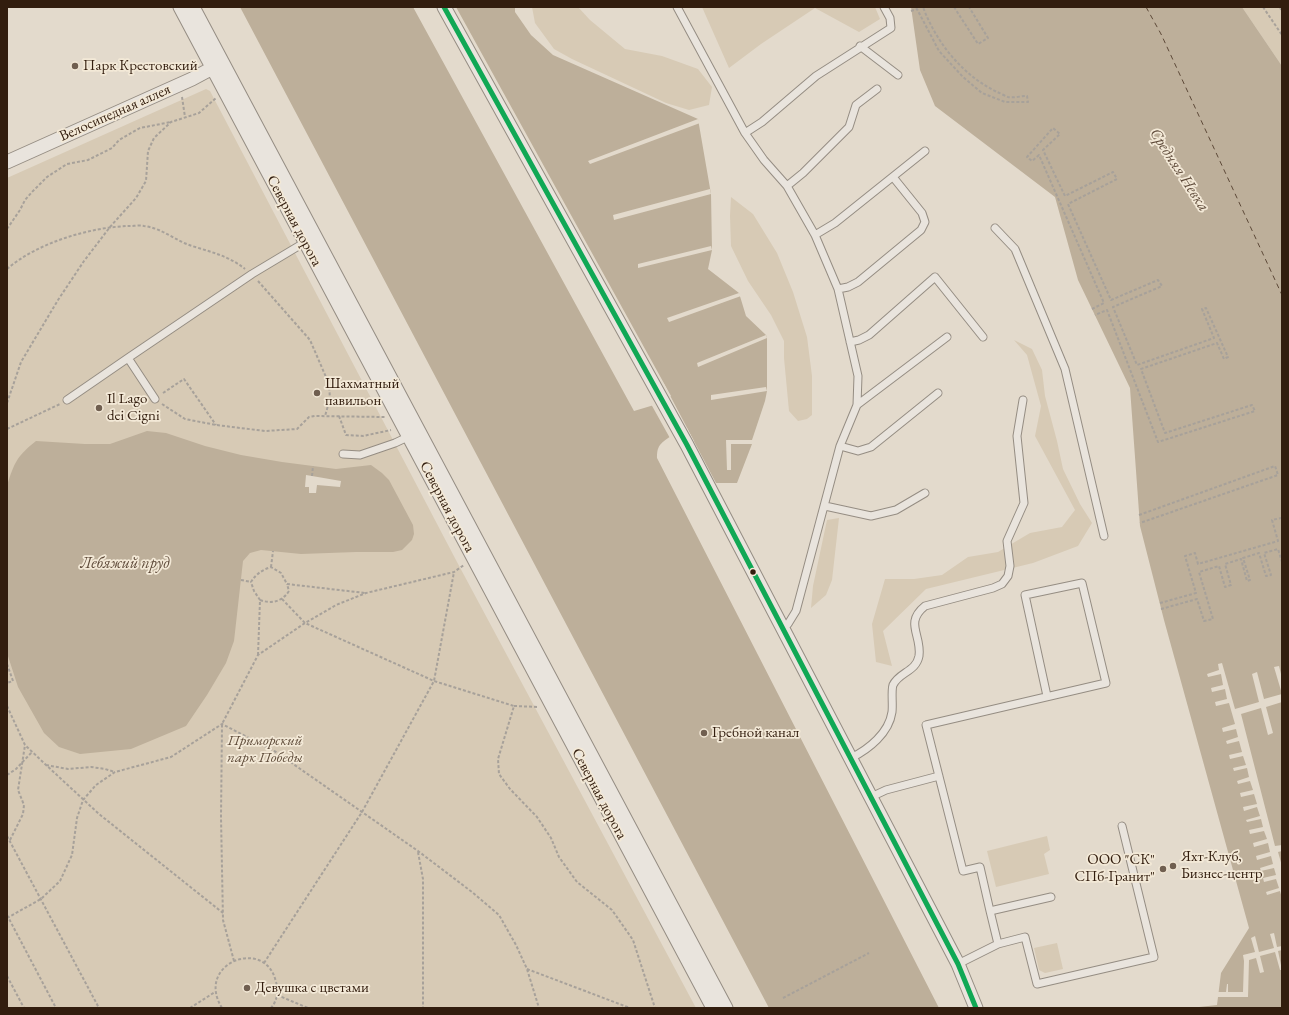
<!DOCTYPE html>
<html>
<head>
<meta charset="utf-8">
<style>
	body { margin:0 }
	#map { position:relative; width:1289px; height:1015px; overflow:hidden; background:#e3dacc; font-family:"EB Garamond",serif }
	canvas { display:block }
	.frame { position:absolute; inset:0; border:8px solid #321d0e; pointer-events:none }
</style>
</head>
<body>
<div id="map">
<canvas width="1289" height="1015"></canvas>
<div class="frame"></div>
</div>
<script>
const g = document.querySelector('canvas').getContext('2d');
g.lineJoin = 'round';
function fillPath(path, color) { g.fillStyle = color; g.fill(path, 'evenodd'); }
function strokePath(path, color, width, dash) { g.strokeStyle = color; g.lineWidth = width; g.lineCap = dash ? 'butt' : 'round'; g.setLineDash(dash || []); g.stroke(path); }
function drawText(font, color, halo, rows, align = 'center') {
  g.font = font + ' "EB Garamond",serif'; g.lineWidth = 3.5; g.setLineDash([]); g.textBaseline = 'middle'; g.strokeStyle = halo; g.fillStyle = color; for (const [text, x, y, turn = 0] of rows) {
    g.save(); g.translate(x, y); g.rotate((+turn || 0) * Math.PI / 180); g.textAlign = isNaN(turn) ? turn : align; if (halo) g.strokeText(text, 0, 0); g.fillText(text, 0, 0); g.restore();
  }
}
fillPath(new Path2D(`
	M532,7H578L590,20L625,49L662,56L698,69L712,87L709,105L689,110L666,103L572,59L554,49L535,23Z
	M702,7H875L880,19L859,32L815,8L761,44L729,68Z
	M1242,7H1282V66Z
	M206,89L210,91L457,562L696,1008H7V178Z
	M731,197L753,214L777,253L793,292L807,337L812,376V415L807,419L798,421L789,411L784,358V341L771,315L748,281L731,246L730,216Z
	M1014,340L1032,349L1042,370L1045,396L1057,441L1063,469L1080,504L1092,523L1078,546L1033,563L926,589L883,631L892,666L876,662L872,624L885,579H914L942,575L968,557L998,552L1030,533L1062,527L1075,510L1035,436L1041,406L1027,355Z
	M839,518L832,580L826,595L811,608L813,586L827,520Z
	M1047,836L1050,850L1044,854L1049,874L996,887L987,851Z
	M1057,943L1063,969L1045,973L1039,970L1034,948Z`), '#d7cab5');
fillPath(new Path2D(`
	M240,7H413L634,411L654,405L671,396L456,7H515V12L531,35L553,55L698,119L711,194L712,250L708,269L739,293L746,316L766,335L767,338V391L765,401L752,440V444L737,483H716L687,428C680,432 665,438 660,445C657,449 657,454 657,458L939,1008H769Z
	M911,7H1242L1282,66V1008H1190L1217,1005L1221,973L1249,928L1164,620L1140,526L1130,388L1078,280L1055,197L935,106L920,70Z
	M147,431L166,433L205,446L241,455L282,462L336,469L371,465L382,473L389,480L413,525L414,534L412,540L402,550L393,552H356L301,554L261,550L250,553L243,561L234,641L226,663L207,695L186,726L131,749L80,754L59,747L44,733L18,687L7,653V486C14,463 17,456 36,441L85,444H110Z`), '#bdaf9a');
fillPath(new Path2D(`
	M698,119L700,123L590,164L588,161Z
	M710,189L711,194L614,220L613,215Z
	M711,246L712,250L638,268V264Z
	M739,293L741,296L669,322L667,318Z
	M766,335L767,338L698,367L697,363Z
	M664,384L694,441L693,442L687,431L671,440L651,404L668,396L662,385Z
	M766,387L767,391L711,400V395Z
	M726,440H752V444H731V470H727Z
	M306,475L312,476L341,481L340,487L317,485L316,493H309V487H305Z
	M1222,663L1235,709L1259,702L1252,674L1257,672L1264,699L1282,694L1274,667L1279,666L1282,678V702L1266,707L1273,733L1268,735L1261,708L1241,714L1275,846L1282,845V851L1278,852L1282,866V898L1280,891L1267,895L1266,892L1279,888L1276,879L1264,882L1263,878L1276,875L1274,868L1261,871L1260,868L1273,864L1271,856L1257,860L1256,856L1270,852L1268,843L1254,847L1253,843L1267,839L1264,831L1250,834L1249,830L1263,827L1261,819L1247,822L1246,820L1260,816L1257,807L1244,811L1243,807L1257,804L1254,794L1241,797L1240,793L1253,790L1250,781L1238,784L1237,781L1249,777L1247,768L1234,771L1233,768L1246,765L1243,756L1230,759L1229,755L1242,752L1239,741L1227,744L1226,741L1238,737L1236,729L1223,732L1222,728L1235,724L1229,703L1216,706L1215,702L1227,699L1225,689L1212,692L1211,688L1223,685L1221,674L1208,677L1207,674L1219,670L1218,664Z
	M1274,933L1277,947L1282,946V950L1278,951L1282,970H1280L1275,952L1260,956L1264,972L1260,973L1256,958L1249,960L1248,997H1218V992H1226L1227,984H1228V992H1243L1244,961L1243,955L1255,952L1251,938L1255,936L1259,952L1274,948L1270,934Z`), '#e3dacc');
strokePath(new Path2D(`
	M1146,7L1161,34L1282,295`), '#5d4938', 1, [5, 4]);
const lane = new Path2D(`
	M677,7L745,133L764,160L787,186L815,235L838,289L858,376L857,405L840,446L796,611L788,624L783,627
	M860,46L898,75
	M745,133L762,122L816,76L891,28L890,18L884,7
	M787,186L803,173L849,127L856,105L877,89
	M995,228L1015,249L1065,369L1104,536
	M815,235L835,223L925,151
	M838,289L848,287L858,282L921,230L925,222L922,213L893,177
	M850,342L859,340L869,335L935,277L983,337
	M128,358L155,399
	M67,400L128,358L252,274L307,241
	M857,405L947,337
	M840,446L858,451L871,447L938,393
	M343,454L360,455L395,443L412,435
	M825,506L871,516L896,510L925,493
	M851,758C869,749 889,733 892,712C893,704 891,691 893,685C899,672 916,672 919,656C922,635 904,623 925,606L993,588L1002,584L1008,576L1010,566L1007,541L1024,503L1017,436L1023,400
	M871,797L886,790L939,776
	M990,911L980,867L963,871L926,725L1106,683L1082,583L1025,595L1047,696
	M998,944L1025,937L1037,984L1154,957L1122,826
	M958,964L998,944L990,911L1051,897`);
const street = new Path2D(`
	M180,7L713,1008
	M193,7L726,1008
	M444,7L687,445L958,964L976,1008
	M7,162L192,79L220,64`);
strokePath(lane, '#958d83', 9);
strokePath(street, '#958d83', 15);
strokePath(new Path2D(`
	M954,7L978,44L988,38L969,7
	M1263,7L1282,35
	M1280,7L1282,12
	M911,11L917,9L939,51L963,77L982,93L1005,102H1028L1027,96C1021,96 1014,98 1008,97C1005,96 1000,93 997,92C962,75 936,42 923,7
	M182,97L185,117
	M7,229L20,210L25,200L32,192L47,177L67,164L88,160L112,148L119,140L140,128L171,122
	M7,269C37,243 90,227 129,226C134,226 140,225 144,226C162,228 176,241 192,246C211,252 229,256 245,269
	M258,281L310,340L329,384L330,399L325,416
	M1092,309L1104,303L1039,155L1032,161L1027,157L1053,128L1060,134L1043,150L1065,196L1113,172L1117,179L1068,204L1111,300L1158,280L1162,286L1113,307L1137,365L1214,338L1202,309L1206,308L1228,357L1224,359L1217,343L1141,369L1165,433L1252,405L1255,411L1158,442L1107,310L1095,315
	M163,393L184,379L216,425
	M7,403L21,362L58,300L84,261L110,227L136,198L146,181L148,151L154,138L171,122L199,113L216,98
	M162,404L185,419L216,425L265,431L297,429L309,417L315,416L385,417
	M339,416L346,435L363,436L391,430
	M7,429L60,404
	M312,476L313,466
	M1139,515L1275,466L1278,475L1140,523
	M271,567L273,551
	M241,580L251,582
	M282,599L305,623L434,681L514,706L498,759L499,774L510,789L537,817L551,838L559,857L577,882L612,910L633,940L655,1008
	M260,600C271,604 282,602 289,591L287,584
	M1160,603L1196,593L1185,556L1195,553L1198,564L1278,541L1272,520L1281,518L1282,521
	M1161,609L1197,599L1204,621L1213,619L1199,572L1219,566L1225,587L1231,585L1225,564L1241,559L1247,581L1250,580L1243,558L1259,553L1266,576L1271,575L1264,553L1278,549L1282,562
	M258,655L260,600L254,591L251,582C256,574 262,570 271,567L281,573L287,584L365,593
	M7,664L13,681L7,683
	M7,706L25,745L45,764L99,814L223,913
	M514,706L539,707
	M46,765L68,769L91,767L105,769L115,772
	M7,775L16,769L32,752
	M7,836L99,1008
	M10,840L23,814L24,805L18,790L25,745
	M418,852L423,879V1008
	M7,915L56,1008
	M7,918L41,899L60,881L72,855L77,818L83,800L96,785L115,772L171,757L222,724L276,752L418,851L472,892L499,915L516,945L527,969L539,1008
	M234,961L223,920L221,817L222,724L258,655L305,623L336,605L366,593L454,572L464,565
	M264,963L362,812L434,681L454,572
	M527,969L630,1008
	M7,976L24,1008
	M277,995L308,1008
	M783,998L869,953
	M190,1008L215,992
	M222,1008C194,963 266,936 276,982C279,991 277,1001 271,1008`), '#a7a19a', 2, [3, 2]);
strokePath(lane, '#e9e4dd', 7);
strokePath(street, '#e9e4dd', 13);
strokePath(new Path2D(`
	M444,7L687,445L958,964L976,1008`), '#10a855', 5);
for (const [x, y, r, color] of [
	[75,66,4,"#705f50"],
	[317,393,4,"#705f50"],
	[99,408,4,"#705f50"],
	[753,572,3.5,"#321d0e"],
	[704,733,4,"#705f50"],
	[1173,866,4,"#705f50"],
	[1163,869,4,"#705f50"],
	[247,988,4,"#705f50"]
]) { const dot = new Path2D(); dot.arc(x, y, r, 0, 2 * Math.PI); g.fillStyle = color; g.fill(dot); strokePath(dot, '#f3e9d7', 1.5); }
drawText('15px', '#321d0e', '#f3e9d7', [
	["Парк Крестовский",83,66],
	["Шахматный",325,384],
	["павильон",325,401],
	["Il Lago",107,399],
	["dei Cigni",107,416],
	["Гребной канал",712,733],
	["Яхт-Клуб,",1181,857],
	["Бизнес-центр",1181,874],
	["ООО \"СК\"",1155,860,"right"],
	["СПб-Гранит\"",1155,877,"right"],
	["Девушка с цветами",255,988]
], 'left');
drawText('15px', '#321d0e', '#f3e9d7', [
	["Велосипедная аллея",115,113,-24],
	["Северная дорога",294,221,62],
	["Северная дорога",447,507,62],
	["Северная дорога",599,794,62]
]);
drawText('italic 15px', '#604d3b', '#f3e9d7', [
	["Приморский",265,741],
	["парк Победы",265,758]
]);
drawText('italic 16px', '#5d4938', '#f3e9d7', [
	["Средняя Невка",1179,170,57],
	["Лебяжий пруд",125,564]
]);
</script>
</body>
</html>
